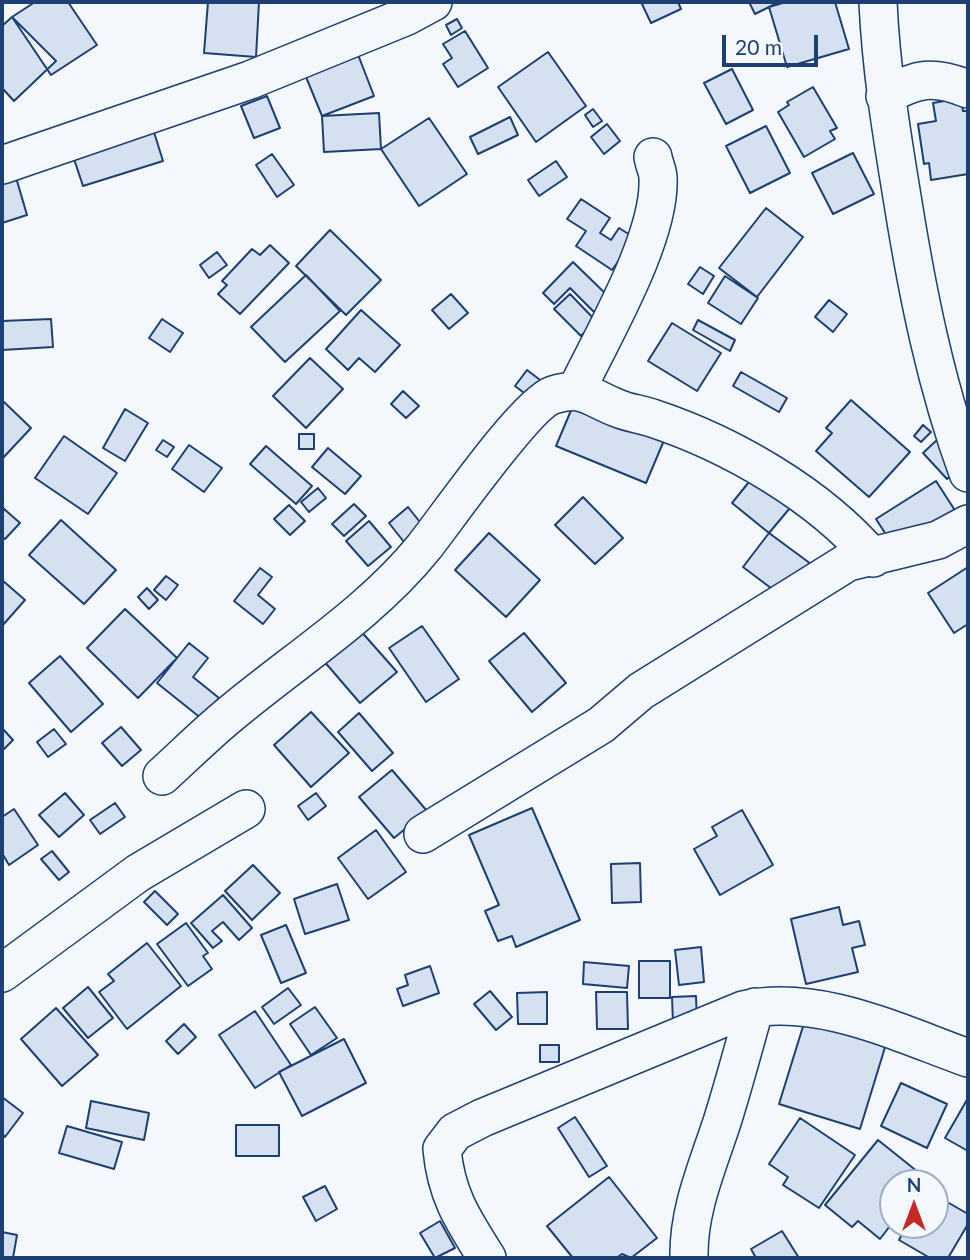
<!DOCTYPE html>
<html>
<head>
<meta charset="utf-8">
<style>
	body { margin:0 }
	#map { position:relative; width:970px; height:1260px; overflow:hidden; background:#f4f7fb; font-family:Lato,sans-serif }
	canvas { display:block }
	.frame { position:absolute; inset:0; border:4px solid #1d3f73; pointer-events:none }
	.north { position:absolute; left:879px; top:1169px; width:70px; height:70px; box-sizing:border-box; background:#f4f7fb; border:2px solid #9eadc5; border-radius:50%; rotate:0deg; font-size:19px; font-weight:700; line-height:28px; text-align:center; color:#1d3f73 }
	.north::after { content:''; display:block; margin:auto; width:24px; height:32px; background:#c62828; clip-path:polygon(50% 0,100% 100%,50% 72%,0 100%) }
	.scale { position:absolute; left:722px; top:35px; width:96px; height:32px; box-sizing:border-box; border:4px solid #1d3f73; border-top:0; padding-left:9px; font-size:21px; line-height:24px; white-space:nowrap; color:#1d3f73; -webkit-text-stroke:5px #f4f7fb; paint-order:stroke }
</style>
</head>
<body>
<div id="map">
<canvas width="970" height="1260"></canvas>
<div class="frame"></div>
<div class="north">N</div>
<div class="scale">20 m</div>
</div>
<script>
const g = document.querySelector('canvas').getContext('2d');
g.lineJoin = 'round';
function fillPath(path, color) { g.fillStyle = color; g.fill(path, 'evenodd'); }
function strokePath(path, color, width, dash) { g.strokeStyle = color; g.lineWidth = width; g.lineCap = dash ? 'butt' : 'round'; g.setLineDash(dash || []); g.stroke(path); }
const building = new Path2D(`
	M35,2H68L97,45L51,75L12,17Z
	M208,2H259L256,57L204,53Z
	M641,2H678L681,9L651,23Z
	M749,2H779L755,14Z
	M786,2H835L849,49L787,67L769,7Z
	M12,17L56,61L14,101L2,88V26Z
	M457,19L462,28L451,35L446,25Z
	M465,31L488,68L458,87L443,64L452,58L443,44Z
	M357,52L374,96L322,116L304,72Z
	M548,52L586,106L536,142L498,87Z
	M732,69L753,110L726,124L704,83Z
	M813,87L837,128L830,131L835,139L804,157L778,112L789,105L787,102Z
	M267,96L280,128L254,138L241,106Z
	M961,98L963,111H968V174L931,180L929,163L924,164L918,124L936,121L933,103Z
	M593,109L602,121L593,127L585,115Z
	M379,113L381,149L324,152L322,116Z
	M510,117L518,135L478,154L470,137Z
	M429,118L467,174L419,206L381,149Z
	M607,124L620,141L604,154L591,137Z
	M766,126L790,173L750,193L726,146Z
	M153,129L163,161L83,186L72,153Z
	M853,153L874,194L833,214L812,173Z
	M272,154L294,185L277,197L256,165Z
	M556,161L567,177L539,196L528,180Z
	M15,174L27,215L2,223V178Z
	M581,199L610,218L600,233L611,240L619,228L635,238L612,270L576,246L586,231L567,219Z
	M766,208L803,237L757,297L719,268Z
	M330,230L381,280L346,315L296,266Z
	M270,245L289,263L240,314L218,294L227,285L222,281L252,249L260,255Z
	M217,252L227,265L209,278L200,265Z
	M573,262L610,298L595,313L570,288L554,304L543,293Z
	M700,267L714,276L703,294L688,284Z
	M306,275L340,311L285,362L251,327Z
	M725,276L758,298L741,324L708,303Z
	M451,294L468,313L449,329L432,310Z
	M570,294L596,321L581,336L554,309Z
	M829,300L847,314L833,332L815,317Z
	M361,310L400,345L375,372L359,358L348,370L326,349Z
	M51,319L53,347L2,350V321Z
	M162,319L183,333L170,352L149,338Z
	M698,320L735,340L730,351L693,330Z
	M672,323L721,353L697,391L648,361Z
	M310,358L343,389L306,428L273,396Z
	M527,370L548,386L536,402L515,386Z
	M741,372L787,398L779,412L733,386Z
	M403,391L419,406L406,418L391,404Z
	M851,400L910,452L869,497L816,451L832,433L826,428Z
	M575,401L665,438L646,483L556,446Z
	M4,402L31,428L2,459V404Z
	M125,409L148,423L125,461L103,448Z
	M923,425L931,432L921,442L914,436Z
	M299,434H314V449H299Z
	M64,436L117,473L88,514L35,478Z
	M938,439L962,465L947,479L923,453Z
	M163,440L174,447L167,457L156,450Z
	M189,445L222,468L204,492L172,469Z
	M266,446L312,486L296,504L250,464Z
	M328,448L361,476L345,494L312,467Z
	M757,472L795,502L769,533L732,503Z
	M936,481L956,512L896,550L876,519Z
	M318,488L326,498L309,512L301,502Z
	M583,497L623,538L595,564L555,525Z
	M354,504L366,516L344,536L332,524Z
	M289,505L305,521L290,535L274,519Z
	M408,507L423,526L404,542L389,523Z
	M3,508L20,523L5,539L2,537Z
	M61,520L116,570L84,604L29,555Z
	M369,521L391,547L368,566L346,541Z
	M489,533L540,580L506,617L455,570Z
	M769,533L811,564L784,598L743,567Z
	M968,567V624L954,633L928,593Z
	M260,568L272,577L258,595L275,609L263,624L234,601Z
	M166,576L178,585L166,600L154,590Z
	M2,580L25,600L2,626Z
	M147,588L158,600L149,609L138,597Z
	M125,609L177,658L138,698L87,648Z
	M422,626L459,679L426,702L389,648Z
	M359,629L397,672L360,703L323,660Z
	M524,633L566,683L532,712L489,661Z
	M189,643L208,658L193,677L219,698L202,719L157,683Z
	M60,656L103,704L71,732L29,683Z
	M311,712L349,753L311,787L274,745Z
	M359,713L393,753L372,771L338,732Z
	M121,727L141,750L122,766L102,743Z
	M2,728L13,740L2,751Z
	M54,729L66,744L48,757L37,742Z
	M392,770L427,811L394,838L359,797Z
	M65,793L84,815L59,837L39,815Z
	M316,793L326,806L308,820L298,806Z
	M115,803L125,817L100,834L90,820Z
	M532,808L580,920L516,947L512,936L498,941L485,911L499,905L469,835Z
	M14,809L38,845L9,865L2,853V817Z
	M742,810L773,865L720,895L694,849L717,836L712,827Z
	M376,830L406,872L368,899L338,858Z
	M52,851L69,872L59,880L41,859Z
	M640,863L641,902L612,903L611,864Z
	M253,865L280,893L252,920L225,891Z
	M337,884L349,920L305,934L294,899Z
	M155,891L178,914L167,925L144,902Z
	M223,895L252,928L239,940L223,922L212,931L222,941L213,948L191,923Z
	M839,907L843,925L859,921L865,945L852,948L858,972L806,984L791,919Z
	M186,923L208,953L203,956L212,969L188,986L157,944Z
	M286,925L306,973L281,983L261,935Z
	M147,943L181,986L127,1029L99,992L114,981L108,974Z
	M701,947L704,982L679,985L675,950Z
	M639,961H670V998H639Z
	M584,962L629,966L627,988L583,984Z
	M430,966L439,993L403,1006L397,989L408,985L405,975Z
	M88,987L113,1018L88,1038L63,1008Z
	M288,988L301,1005L274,1024L262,1007Z
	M490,991L512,1017L496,1030L474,1004Z
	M547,992V1024H518L517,993Z
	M596,992H627L628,1029H597Z
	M696,996L697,1022L673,1023L672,997Z
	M315,1007L337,1038L311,1055L290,1024Z
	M56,1008L98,1055L62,1086L21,1039Z
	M255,1011L291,1065L255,1088L219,1035Z
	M805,1020L886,1044L860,1129L779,1104Z
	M184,1024L196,1037L178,1054L166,1041Z
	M344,1039L366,1083L302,1116L279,1072Z
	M540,1045H559V1062H540Z
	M901,1083L947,1104L927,1148L881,1126Z
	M2,1097L23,1113L5,1137L2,1134Z
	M968,1098V1151L945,1138Z
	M91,1101L149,1113L144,1140L86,1128Z
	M575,1117L607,1166L589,1177L558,1128Z
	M800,1118L855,1155L819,1208L783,1185L788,1177L769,1164Z
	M236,1125H279V1156H236Z
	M67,1126L122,1142L114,1169L59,1153Z
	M878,1140L928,1180L925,1183H893V1222L880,1239L858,1221L852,1227L825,1205Z
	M609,1177L657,1238L631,1258L622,1254L616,1258H573L547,1226Z
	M325,1186L337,1209L316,1221L303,1197Z
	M935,1195L968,1214V1224L948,1258H930L899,1240L907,1225H935Z
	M440,1221L455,1248L435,1258L420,1233Z
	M782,1231L799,1258H756L751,1249Z
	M2,1232L17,1235L13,1258H2Z`);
fillPath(building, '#d5e0f0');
strokePath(building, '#1d3f73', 2);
const minor = new Path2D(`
	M878,2C881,70 892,136 903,203C918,296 936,385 968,473
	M885,96C917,78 933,75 968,89
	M2,165L250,80L407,16L433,2
	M577,389C603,335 661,237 658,178C658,171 654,164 653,157
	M162,776C184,756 205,735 228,716C293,661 370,614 424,547C447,518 526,404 553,395C582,385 591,398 617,408C628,413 641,414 652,418C731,444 819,495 873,558
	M423,834L601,725L641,691L848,562L938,540L968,524
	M2,973L138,873L246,809
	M487,1258C463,1220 446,1195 442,1149L455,1132L482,1118L743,1010C818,993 898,1033 968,1058
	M689,1258C688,1210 707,1168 722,1122C734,1084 744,1046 755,1007`);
strokePath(minor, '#1d3f73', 40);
strokePath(minor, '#f4f7fb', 37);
</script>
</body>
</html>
